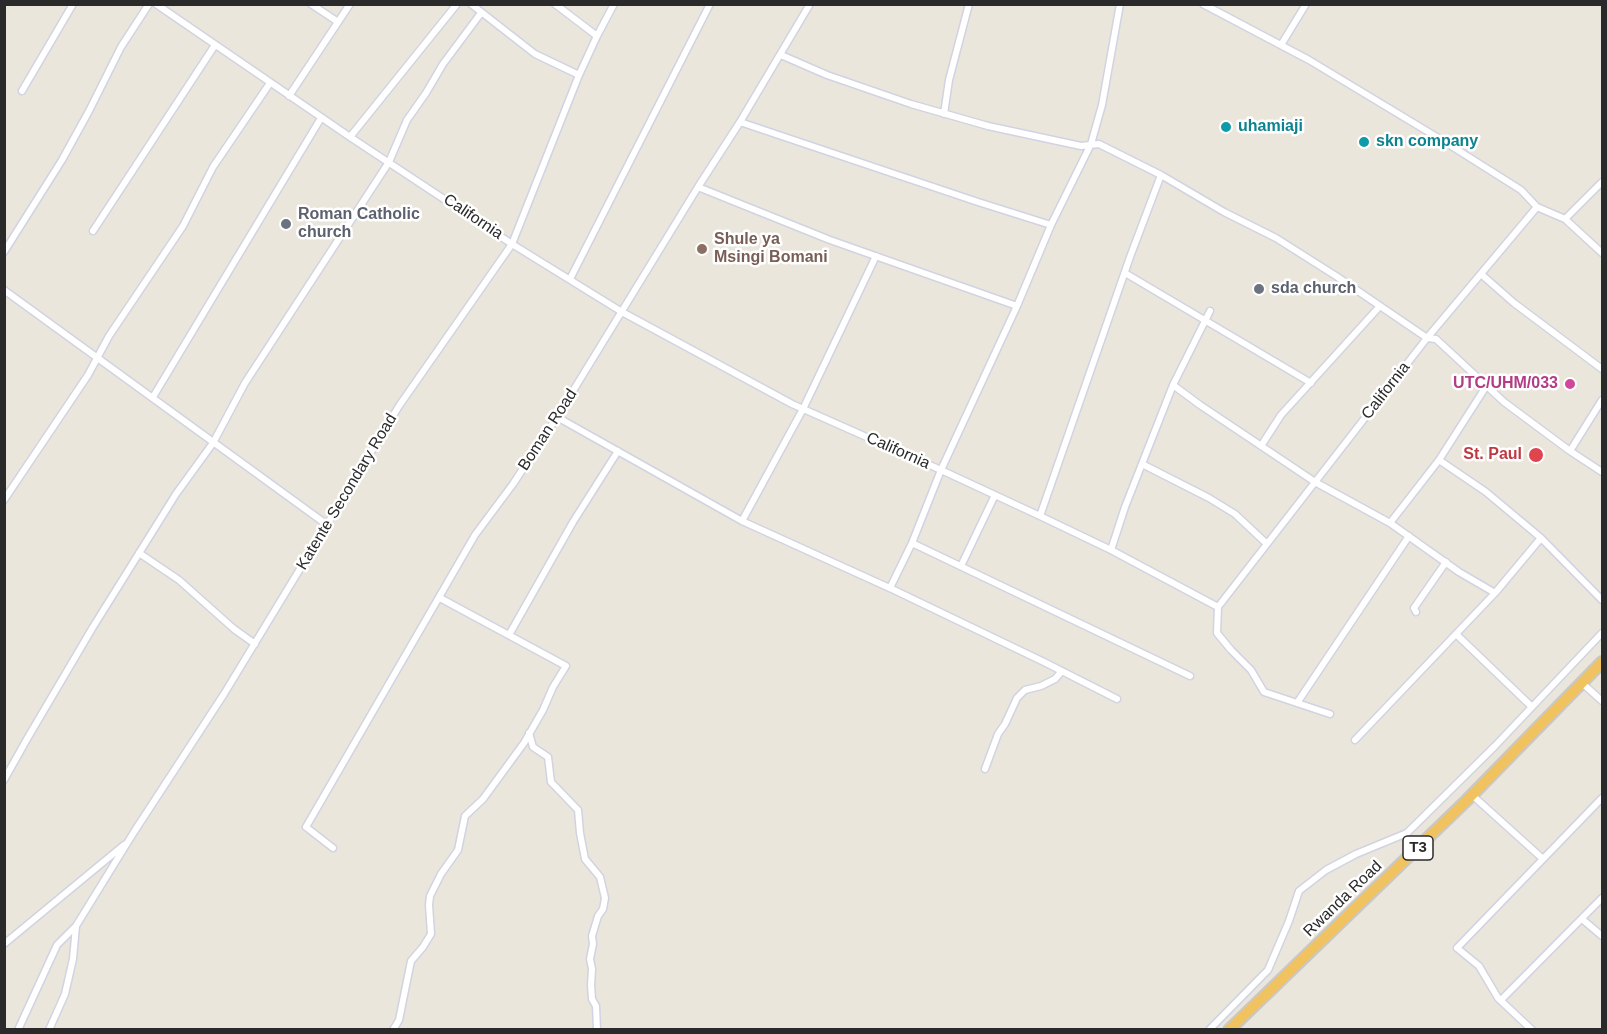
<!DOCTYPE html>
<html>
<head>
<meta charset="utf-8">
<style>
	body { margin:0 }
	#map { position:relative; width:1607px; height:1034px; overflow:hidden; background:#ebe6dc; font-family:Arial,sans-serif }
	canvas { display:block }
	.frame { position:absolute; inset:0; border:6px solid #2a2a2a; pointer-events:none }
</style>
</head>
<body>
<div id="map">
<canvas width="1607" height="1034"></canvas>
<div class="frame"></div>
</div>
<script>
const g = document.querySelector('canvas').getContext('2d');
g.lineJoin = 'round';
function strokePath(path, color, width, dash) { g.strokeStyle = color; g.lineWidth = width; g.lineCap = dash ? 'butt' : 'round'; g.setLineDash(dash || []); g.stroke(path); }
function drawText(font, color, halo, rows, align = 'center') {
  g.font = font + ' Arial,sans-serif'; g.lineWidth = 5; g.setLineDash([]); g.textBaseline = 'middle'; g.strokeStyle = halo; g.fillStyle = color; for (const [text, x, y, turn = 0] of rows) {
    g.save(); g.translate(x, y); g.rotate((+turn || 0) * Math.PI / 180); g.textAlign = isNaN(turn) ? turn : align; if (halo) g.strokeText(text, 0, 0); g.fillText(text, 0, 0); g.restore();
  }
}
const minor = new Path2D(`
	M156,4L350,137L512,244L622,312L792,404L941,470L1040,516L1111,550L1218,607L1427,338L1537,207
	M311,4L338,22
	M471,4L535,54L579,75
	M555,4L597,36
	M1203,4L1309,60L1445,142L1521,190L1537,207L1565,219L1602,253
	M1281,45L1306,4
	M781,55L827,75L911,104L988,126L1081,146L1099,144L1161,175L1224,212L1276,238L1336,276L1427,338L1436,339L1504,402L1570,451L1602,472
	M22,91L73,4
	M289,96L350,4
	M944,114L949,80L969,4
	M740,122L978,202L1051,225
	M350,137L457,4
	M698,187L830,240L1017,306
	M1565,219L1602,182
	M93,231L215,45
	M4,252L62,160L89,111L121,47L149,4
	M1125,273L1311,383
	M1481,274L1514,303L1602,369
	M570,279L710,4
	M4,290L326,524
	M1173,385L1200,405L1315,482L1390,523L1459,572L1495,593L1541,538
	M153,397L321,118
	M557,417L742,521L894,590L1044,662L1117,699
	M1261,446L1281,415L1380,306
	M1570,451L1602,400
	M1439,460L1486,492L1541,538L1602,600
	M1142,464L1209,498L1235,514L1267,544
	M4,500L88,375L109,336L183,226L213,167L270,83
	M1040,516L1130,257L1161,175
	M742,521L803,409L876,256
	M1390,523L1439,460L1487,385
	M912,543L1190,676
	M1111,550L1125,507L1173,385L1210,311
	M139,553L179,580L234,629L255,644
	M961,566L995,495
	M890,588L912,543L941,470L1017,306L1051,225L1091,144L1102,105L1120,4
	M1218,607L1217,633L1231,650L1251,670L1264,692L1330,714
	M1416,612L1414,608L1446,562
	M1456,634L1532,707
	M509,635L573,522L618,451
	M1582,683L1602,701
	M1297,703L1409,536
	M529,733L533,747L548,757L551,782L578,810L580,833L585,859L600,877L605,898L603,909L598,916L592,936L593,944L590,959L592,969L591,985L592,999L596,1006L597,1030
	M1355,740L1495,593
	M985,769L998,734L1005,724L1017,698L1025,690L1041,686L1055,679L1062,671
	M4,780L27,739L93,627L176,494L213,443L245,383L389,162L407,120L426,93L443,64L481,13
	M1472,795L1543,859
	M333,848L306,827L475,535L513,484L557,417L698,187L740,122L810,4
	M1582,919L1602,936
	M4,944L124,845
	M1501,1000L1602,898
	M18,1030L57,945L76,926L134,832L224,694L399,406L512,244L579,75L597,36L614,4
	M49,1030L65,994L73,959L76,926
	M393,1030L399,1020L411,961L423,947L431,934L429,905L430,896L441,874L458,850L465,816L483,799L524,743L543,710L553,687L566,666L440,598
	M1209,1030L1268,970L1289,921L1299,891L1326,870L1356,854L1407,833L1495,746L1602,633
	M1532,1030L1498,998L1479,966L1457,948L1602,798`);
const trunk = new Path2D(`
	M1229,1030L1467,800L1602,662`);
strokePath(minor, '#d1d3e2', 9);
strokePath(trunk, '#c8c8c8', 14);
strokePath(minor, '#fff', 6);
strokePath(trunk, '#f0c260', 10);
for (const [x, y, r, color] of [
	[1226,127,6,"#0f9aa8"],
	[1364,142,6,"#0f9aa8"],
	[286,224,6,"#6b7280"],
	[702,249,6,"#8d6e63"],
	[1259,289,6,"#6b7280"],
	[1570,384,6,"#d1479c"],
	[1536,455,8,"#e0444e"]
]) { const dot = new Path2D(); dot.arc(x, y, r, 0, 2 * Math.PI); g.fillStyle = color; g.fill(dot); strokePath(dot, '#fff', 2); }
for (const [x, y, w] of [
	[1418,848,30]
]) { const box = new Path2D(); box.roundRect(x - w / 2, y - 12, w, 24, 4.5); g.fillStyle = '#fff'; g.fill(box); strokePath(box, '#2a2a2a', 1.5); }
drawText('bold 15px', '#2a2a2a', null, [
	["T3",1418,848]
]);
drawText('bold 16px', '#0d838f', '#fff', [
	["uhamiaji",1238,127],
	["skn company",1376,142]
], 'left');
drawText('bold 16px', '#5b616d', '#fff', [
	["Roman Catholic",298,215],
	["church",298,233],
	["sda church",1271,289]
], 'left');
drawText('16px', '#2a2a2a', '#fff', [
	["California",473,217,34],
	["California",1386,391,-52],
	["Boman Road",548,430,-57],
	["California",898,451,24],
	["Katente Secondary Road",347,492,-59],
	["Rwanda Road",1343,899,-44]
]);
drawText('bold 16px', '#785e54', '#fff', [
	["Shule ya",714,240],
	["Msingi Bomani",714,258]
], 'left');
drawText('bold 16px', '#b23c85', '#fff', [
	["UTC/UHM/033",1558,384]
], 'right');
drawText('bold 16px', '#be3a42', '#fff', [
	["St. Paul",1522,455]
], 'right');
</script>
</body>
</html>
